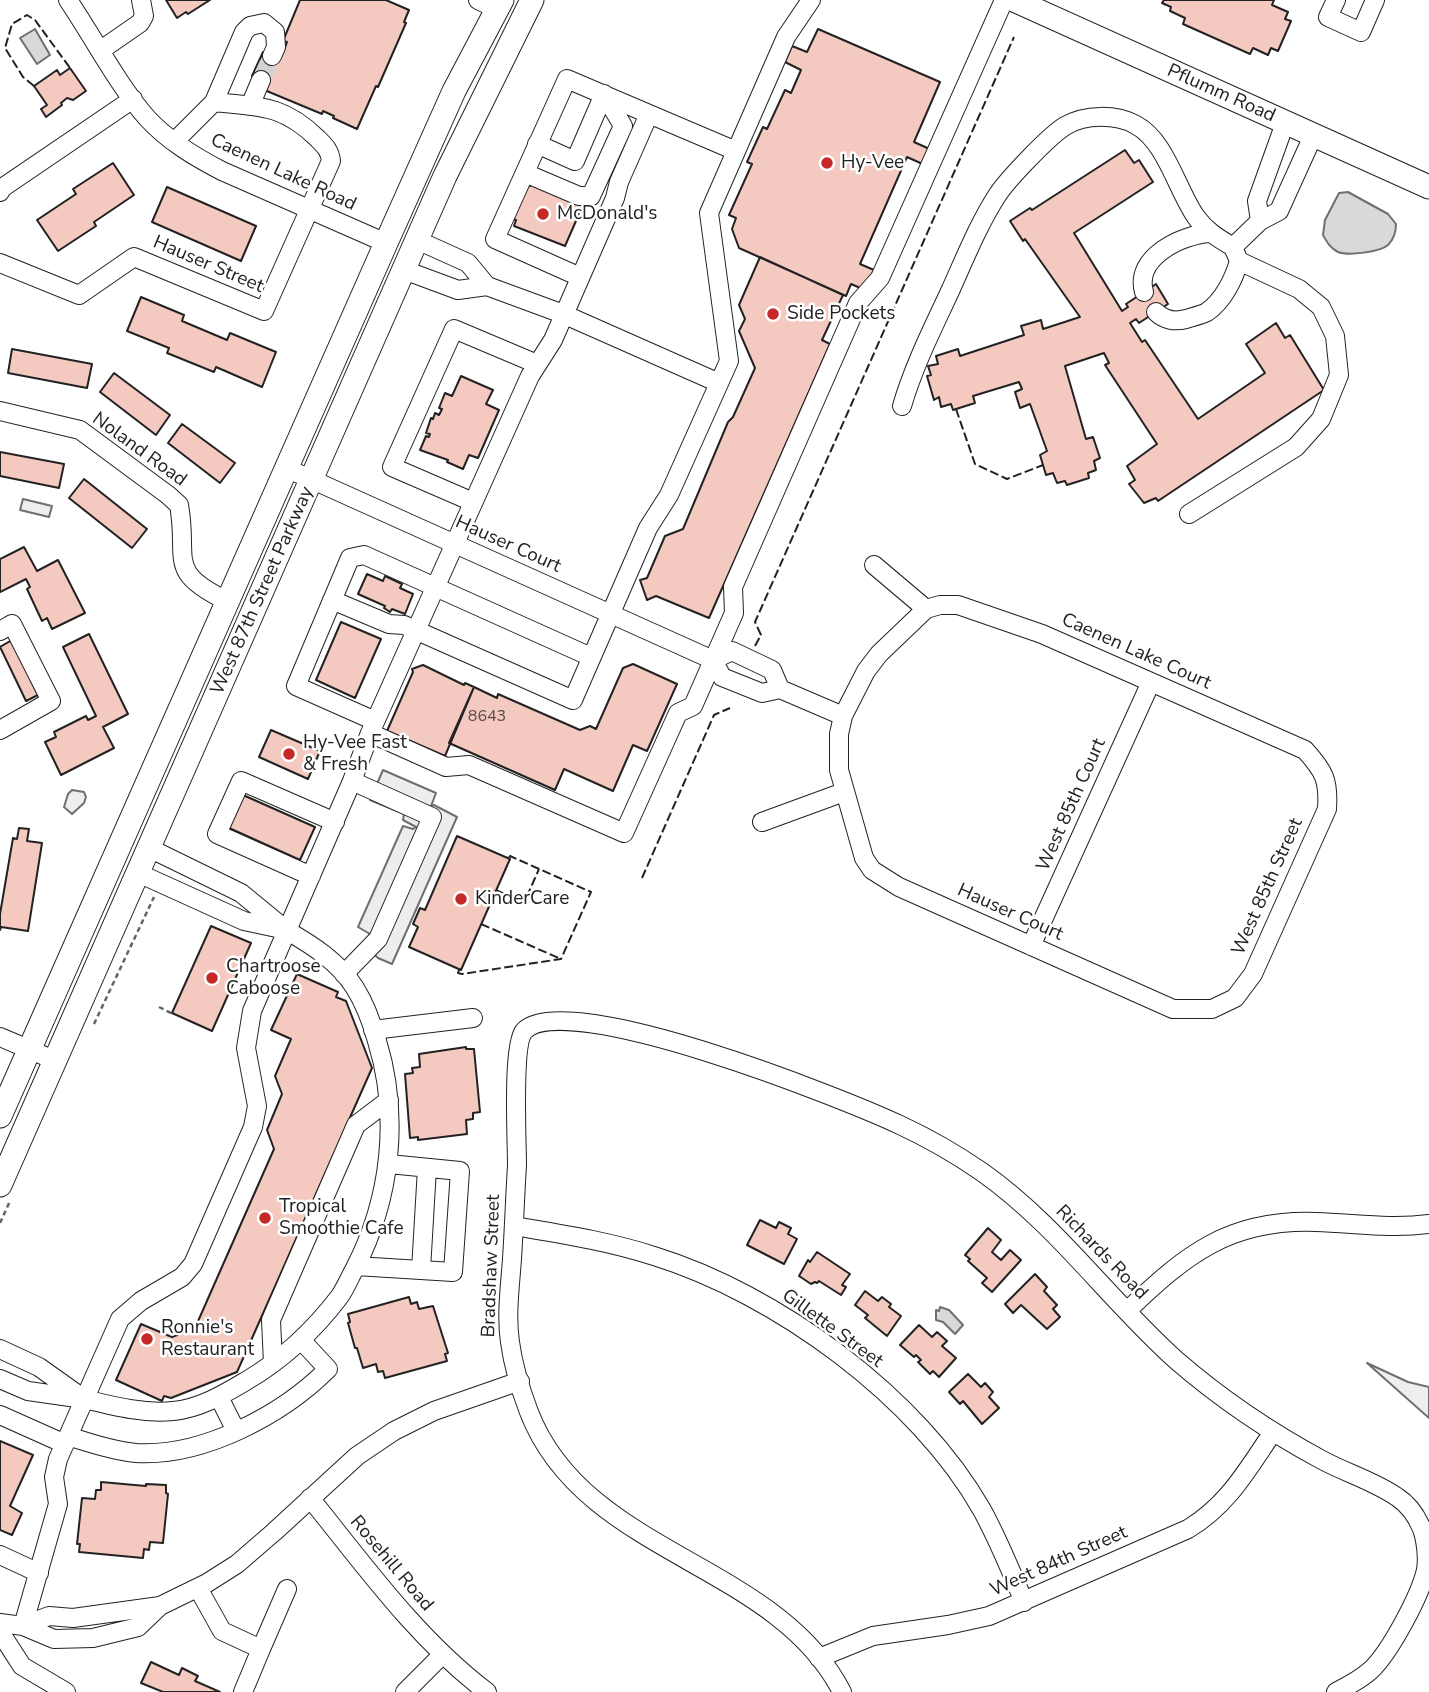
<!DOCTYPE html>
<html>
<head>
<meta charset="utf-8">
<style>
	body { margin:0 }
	canvas { display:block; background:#fff }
</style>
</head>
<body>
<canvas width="1429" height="1692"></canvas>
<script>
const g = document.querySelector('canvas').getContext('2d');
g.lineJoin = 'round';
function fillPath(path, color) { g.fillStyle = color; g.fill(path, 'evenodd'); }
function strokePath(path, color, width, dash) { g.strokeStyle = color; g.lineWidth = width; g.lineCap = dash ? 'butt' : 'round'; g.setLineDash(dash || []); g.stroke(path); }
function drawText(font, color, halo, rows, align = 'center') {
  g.font = font + ' "Nunito Sans",sans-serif'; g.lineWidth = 5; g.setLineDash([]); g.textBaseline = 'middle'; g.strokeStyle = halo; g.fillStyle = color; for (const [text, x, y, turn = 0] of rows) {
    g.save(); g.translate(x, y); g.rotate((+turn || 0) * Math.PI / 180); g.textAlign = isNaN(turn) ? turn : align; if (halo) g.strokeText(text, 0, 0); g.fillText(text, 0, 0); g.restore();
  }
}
const green = new Path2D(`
	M23,499L52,506L49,517L20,510Z
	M72,790L84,792L86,797L84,803L72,814L64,807L68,794Z
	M1367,1363L1408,1382L1429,1387V1418Z`);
fillPath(green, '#eee');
strokePath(green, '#6f6f6f', 2);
const parking = new Path2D(`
	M383,770L436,793L431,806L434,805L457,817L392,964L378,958L363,944L370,934L358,927L403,826L413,829L416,827L403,820L404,814L370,800Z`);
fillPath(parking, '#ededed');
strokePath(parking, '#6f6f6f', 2);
const water = new Path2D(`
	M35,29L50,55L37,64L20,38Z
	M1348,192L1388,214L1396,224C1396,232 1394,239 1388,245C1380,252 1348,256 1338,252C1330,248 1327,242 1323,235L1325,220L1339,193Z
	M940,1307L949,1310L963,1325L955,1334L943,1322L936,1320V1310L939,1311Z`);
fillPath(water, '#d9d9d9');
strokePath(water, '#6f6f6f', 2);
const building = new Path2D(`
	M166,0H210L188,14L186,12L177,18Z
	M300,0H386L409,10L404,22L406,23L378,87L376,86L357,129L333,118L334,116L323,111L322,114L262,89L265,82L252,76L263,52L274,57L283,53L287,42L283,41Z
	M1164,0H1274L1272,5L1288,12L1285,19L1291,21L1278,51L1271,48L1268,55L1253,48L1250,54L1183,24L1185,18L1170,11L1171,7L1162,3Z
	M818,29L940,82L914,142L934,151L927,166L907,157L860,264L874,270L865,290L851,284L846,296L739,248L732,229L736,218L729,215L752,164L747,162L763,127L767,129L785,90L791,93L801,70L785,62L792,46L807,52Z
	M70,68L86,91L73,100L67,98L61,103L62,105L46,117L41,109L47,105L34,86L57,70L60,75Z
	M1125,150L1134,163L1139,160L1153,182L1074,233L1122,311L1128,307L1126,304L1156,284L1168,304L1139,323L1136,319L1130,323L1142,342L1145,340L1198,419L1265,373L1246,344L1276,323L1285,338L1290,335L1324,390L1158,501L1156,498L1144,503L1129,484L1135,480L1127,466L1157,444L1105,365L1109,363L1104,353L1065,366L1086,439L1093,437L1100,458L1094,461L1096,470L1088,473L1089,478L1067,485L1065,481L1057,483L1053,473L1046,475L1040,455L1047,451L1030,404L1020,408L1015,392L1022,389L1019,382L973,396L975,403L953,410L951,404L941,407L939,397L934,400L927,376L931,375L928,366L938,364L936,356L958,349L960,356L1024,335L1021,326L1041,320L1043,329L1080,317L1025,239L1023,241L1010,221L1030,208L1032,210Z
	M113,163L134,195L94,222L96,226L58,251L37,220L76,194L73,189Z
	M534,177L563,196L583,205L565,246L514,226L516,220L512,219L527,185L530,186Z
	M167,187L256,226L241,261L152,222Z
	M760,257L843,295L822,340L830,344L709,618L656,596L647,600L640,580L647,578L665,536L683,529L728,422L733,417L755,368L739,331L745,319L739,305Z
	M141,297L184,315L182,321L227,340L230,333L276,352L262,387L216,367L214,372L167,353L169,348L127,331Z
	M12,349L92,364L87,388L8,373Z
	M114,373L170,415L156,435L100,392Z
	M461,376L493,390L486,404L499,410L478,458L469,455L463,469L447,462L448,460L420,450L426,436L429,437L430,434L426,433L431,418L433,419L435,413L439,415L442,409L439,408L445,393L452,396Z
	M182,424L235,463L220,483L168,443Z
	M0,452L64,464L59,488L0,476Z
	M84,479L147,529L132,548L69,498Z
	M24,547L37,571L58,560L85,613L52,629L47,618L42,621L27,589L30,587L26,579L0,592V559Z
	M367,574L383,581L385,576L402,584L400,588L413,594L405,614L392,609L390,612L384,608L385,606L358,594Z
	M341,622L381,639L355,698L316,680Z
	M89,634L128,714L103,727L114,748L61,775L45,742L56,737L54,732L86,716L88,720L96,716L63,647Z
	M12,640L38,695L26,701L0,647Z
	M633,664L677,684L647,751L633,745L613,791L564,769L555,790L449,743L474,687L497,698L498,694L580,730L590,726L596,729L623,668Z
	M423,665L464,685L465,683L474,687L445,756L387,731L413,672L412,669Z
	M271,730L320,751L308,779L259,757Z
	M243,795L315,827L300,860L229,828Z
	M19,828L29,829L27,841L42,843L28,931L1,927L0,930V914L13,838L17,839Z
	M457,836L510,859L461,970L409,947L418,927L413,924L420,908L425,910Z
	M211,926L251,943L212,1031L172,1013Z
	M297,974L338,992L336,997L346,1001L372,1068L237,1372L171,1398L164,1396L162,1401L116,1380L141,1324L172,1337L195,1328L274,1149L267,1130L282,1094L275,1076L291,1039L271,1030Z
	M466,1047V1049H474L480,1112L473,1113V1119L466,1120L467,1134L418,1140V1137L410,1138L405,1074L413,1073L412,1068L420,1067L419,1054Z
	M760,1220L776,1228L779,1222L791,1228L788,1234L797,1239L784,1264L747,1245Z
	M988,1228L1001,1240L992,1252L1001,1260L1010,1250L1021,1260L992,1292L982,1283L987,1278L968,1261L970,1259L965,1255Z
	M817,1252L850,1274L842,1285L846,1287L841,1295L819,1281L817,1283L815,1282L811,1284L799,1276L808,1260L810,1262Z
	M1035,1274L1047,1287L1044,1291L1057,1305L1053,1309L1060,1317L1047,1329L1021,1305L1013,1313L1005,1304Z
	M865,1291L878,1301L882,1297L891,1304L889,1307L901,1316L887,1336L865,1318L868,1315L855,1305Z
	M409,1297L411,1304L417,1302L419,1309L433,1306L448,1353L445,1354L447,1361L385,1378L383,1371L378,1372L376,1364L363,1368L357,1348H355L348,1323L350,1322L348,1314Z
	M919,1325L932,1337L937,1332L947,1341L942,1346L956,1358L939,1377L933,1371L930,1374L918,1362L921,1360L916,1355L914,1357L900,1345Z
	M968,1374L981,1387L985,1383L993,1392L989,1397L999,1408L982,1424L963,1401L960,1404L949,1392Z
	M0,1441L33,1455L10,1506L22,1513L12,1535L0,1530Z
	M101,1482L146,1486V1484L166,1485V1493L168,1494L163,1543L150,1542L149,1550L144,1549L143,1558L79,1552L80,1544H77L82,1498L95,1499L96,1490H101Z
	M151,1662L179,1675L182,1668L198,1676L195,1681L220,1692H163L141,1683Z`);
fillPath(building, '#f3c9c0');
strokePath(building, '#222', 2);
strokePath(new Path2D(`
	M261,80L272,56`), '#d3d3d3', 18, [18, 9]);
const minor = new Path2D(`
	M68,0C93,37 118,85 147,118C168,141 195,157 222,171L386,243
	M478,0L497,9
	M1336,0L1328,17L1361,32L1375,0
	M101,50L140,23L144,16L141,0
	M214,102L244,32L250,26L264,23L275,32L276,47L272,56
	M250,106L261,80
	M537,144L575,161L604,94
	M525,173L579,196H591L623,126L604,94
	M0,192L2,188L133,99
	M1260,221L1257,201L1285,123
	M417,240L468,263L487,286
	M0,263L79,295L134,257L264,311L331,161C330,150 324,145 317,138C282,104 259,107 214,102L174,142
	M404,270L458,290L487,286L563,314L719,383
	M580,277L495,239L567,79L649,114
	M1144,292C1134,257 1182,235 1209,233
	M1156,312C1164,320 1175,322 1186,319C1192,317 1201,315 1207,312C1223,301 1234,279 1239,261
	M902,406C914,365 933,328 951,289C965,258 979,223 998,194C1009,178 1049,136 1065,126C1085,114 1116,114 1136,125C1166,141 1177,190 1196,217C1206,231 1218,238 1233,247
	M0,411L80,430L168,495L179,505C189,560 165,571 227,601
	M286,468L713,660L722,677L762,693L780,689L843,716
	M473,502L392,467L454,329L537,364
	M1189,514L1296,447L1321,419L1339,375L1335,336L1321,307L1299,289L1239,261L1233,247L1260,221L1279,211L1313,136
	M874,565L926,609
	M332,600L389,624L404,625L573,700L648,528L669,495L729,361L709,213L786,37L811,0
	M940,605H958L1042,634L1305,750C1324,771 1329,780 1327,809L1253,974L1235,998L1212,1009H1173L899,887L872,870L864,858L839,770V734L843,716L866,671L879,654L926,609Z
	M0,631L12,624L51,701L0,730
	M713,660L732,651L772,670L780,689
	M375,721L296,686L350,558L364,555L591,657
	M370,733L446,767L469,765L624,833L678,713L693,706L734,613L733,587L858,303L880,278L1004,0
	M762,822L844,792
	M138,873L244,921L286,930L241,893L149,848
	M311,876L217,834L241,781L335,822
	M1031,946L1151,682
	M344,974L378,939L432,817L352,781
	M373,1030L473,1018
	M0,1037L54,1060
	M514,1226C561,1234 608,1241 654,1256C777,1294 918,1397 982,1510C998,1539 1011,1571 1024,1602
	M356,1266L453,1272L460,1171L389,1164
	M421,1270L427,1168
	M1127,1311C1186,1254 1230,1219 1316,1222C1354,1223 1390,1229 1429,1224
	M0,1349L39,1367L84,1399L28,1391L0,1379
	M273,1363L271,1320L356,1125L389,1100
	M219,1397L236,1431
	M84,1399C113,1406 143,1414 173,1411C199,1409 224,1394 246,1381C282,1360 315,1329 340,1296C346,1287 350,1277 355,1268C391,1198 400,1116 377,1041C372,1023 365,1004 355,988C339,962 312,945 286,930
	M0,1415L65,1444
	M68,1436C89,1443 114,1451 136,1453C203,1457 282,1415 328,1369L301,1340
	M310,1498C365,1566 417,1639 487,1692
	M0,1555L39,1573
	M198,1588L222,1631L261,1649L243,1692
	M0,1623L23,1626L54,1639L93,1638L138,1627L160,1606
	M23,1626L58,1504L54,1477L58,1459L120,1319L141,1301L182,1277L193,1264L253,1127L257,1106L246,1048L252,1011L352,781L370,733L530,376L553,340L615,198L619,182L649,114L736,151
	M23,1626L49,1616L73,1618L160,1606L207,1583L237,1564L274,1532L357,1456L394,1431L434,1411L520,1381
	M0,1632L22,1666L66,1692
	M261,1649L287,1589
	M819,1658L873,1636L948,1625L989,1616L1188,1529C1228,1505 1247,1470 1273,1432
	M405,1692L442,1655
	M842,1692C776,1562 584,1555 529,1412C521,1391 513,1365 510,1342C506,1315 510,1287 512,1259C514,1228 515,1197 517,1165C517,1142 512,1045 524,1031C565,987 847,1100 900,1125C928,1138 956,1154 982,1172C1056,1224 1109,1300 1176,1360C1221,1399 1270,1432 1322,1460C1346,1473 1374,1481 1397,1497C1408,1504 1417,1517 1422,1529C1426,1540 1428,1559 1426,1570C1420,1596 1390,1652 1371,1670C1361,1679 1348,1686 1336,1692`);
const major = new Path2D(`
	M1014,0L1429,187
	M0,1116L386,243L454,91L502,0
	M0,1185L445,176L532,0`);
strokePath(minor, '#222', 20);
strokePath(major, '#222', 25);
strokePath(new Path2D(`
	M159,1007L173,1014
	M94,1024L154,897
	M0,1223L10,1201`), '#646464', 2.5, [5, 3.5]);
strokePath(minor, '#fff', 18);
strokePath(major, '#fff', 23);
strokePath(new Path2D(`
	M34,86L23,77L5,48L12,24L27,15L35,20L70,68
	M956,409L975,464L1007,479L1043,465
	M755,646L761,635L755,622L1014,37
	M642,878L714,715L730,708
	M496,890L524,903L539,869
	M481,924L561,959
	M459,970L458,973L462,974L561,959L591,892L510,856L508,859`), '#222', 2, [9, 3.5]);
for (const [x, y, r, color] of [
	[827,163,7,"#c62828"],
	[543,214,7,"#c62828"],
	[773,314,7,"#c62828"],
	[289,754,7,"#c62828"],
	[461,899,7,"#c62828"],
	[212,978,7,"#c62828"],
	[265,1218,7,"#c62828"],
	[147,1339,7,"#c62828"]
]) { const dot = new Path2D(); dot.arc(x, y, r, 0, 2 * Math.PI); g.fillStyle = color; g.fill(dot); strokePath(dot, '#fff', 2.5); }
drawText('16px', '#564c4a', null, [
	["8643",487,717]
]);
drawText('19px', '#222', '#fff', [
	["Pflumm Road",1221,94,24],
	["Caenen Lake Road",283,173,25],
	["Hauser Street",208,265,23],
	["Noland Road",139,450,36],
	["Hauser Court",508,545,24],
	["West 87th Street Parkway",263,591,-66],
	["Caenen Lake Court",1136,652,24],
	["West 85th Court",1072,805,-66],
	["West 85th Street",1268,887,-66],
	["Hauser Court",1010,913,24],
	["Richards Road",1101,1253,46],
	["Bradshaw Street",492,1266,-88],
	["Gillette Street",832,1329,36],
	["West 84th Street",1059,1562,-24],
	["Rosehill Road",391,1564,50]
]);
drawText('19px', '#222', '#fff', [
	["Hy-Vee",841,163],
	["McDonald's",557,214],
	["Side Pockets",787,314],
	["Hy-Vee Fast",303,743],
	["& Fresh",303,765],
	["KinderCare",475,899],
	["Chartroose",226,967],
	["Caboose",226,989],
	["Tropical",279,1207],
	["Smoothie Cafe",279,1229],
	["Ronnie's",161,1328],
	["Restaurant",161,1350]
], 'left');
</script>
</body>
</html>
